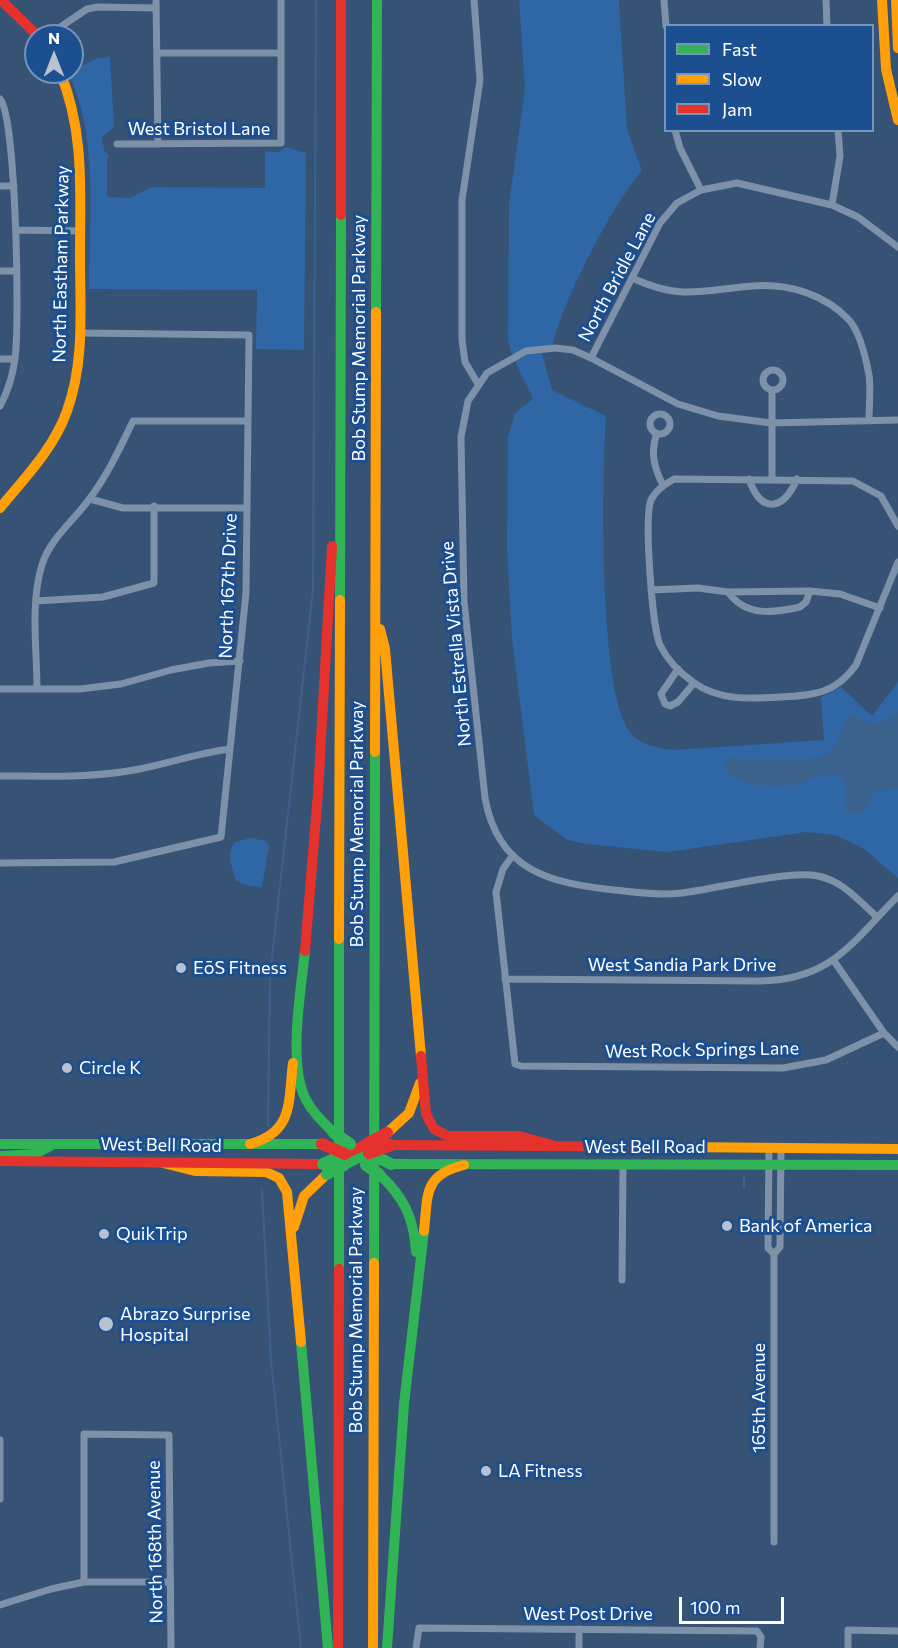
<!DOCTYPE html>
<html>
<head>
<meta charset="utf-8">
<style>
	body { margin:0 }
	#map { position:relative; width:898px; height:1648px; overflow:hidden; background:#365274; font-family:Commissioner,sans-serif }
	canvas { display:block }
	.legend { position:absolute; left:664px; top:24px; width:210px; height:108px; box-sizing:border-box; background:#1b4f8f; border:2px solid #7695bc; margin:0; padding:8px 10px; list-style:none; font-size:18px; color:#fff }
	.legend li { display:flex; align-items:center; gap:12px; height:30px }
	.legend b { width:30px; border:2px solid #7695bc }
	.north { position:absolute; left:24px; top:24px; width:60px; height:60px; box-sizing:border-box; background:#1b4f8f; border:2px solid #7695bc; border-radius:50%; rotate:0deg; font-size:16px; font-weight:700; line-height:24px; text-align:center; color:#fff }
	.north::after { content:''; display:block; margin:auto; width:21px; height:27px; background:#b9c2ce; clip-path:polygon(50% 0,100% 100%,50% 72%,0 100%) }
	.scale { position:absolute; left:679px; top:1597px; width:105px; height:27px; box-sizing:border-box; border:3px solid #fff; border-top:0; padding-left:8px; font-size:18px; line-height:21px; white-space:nowrap; color:#fff; -webkit-text-stroke:4px #1b4f8f; paint-order:stroke }
</style>
</head>
<body>
<div id="map">
<canvas width="898" height="1648"></canvas>
<ul class="legend">
<li><b style="height:8px;background:#30b455"></b>Fast</li>
<li><b style="height:8px;background:#ff9f0a"></b>Slow</li>
<li><b style="height:8px;background:#e5322d"></b>Jam</li>
</ul>
<div class="north">N</div>
<div class="scale">100 m</div>
</div>
<script>
const g = document.querySelector('canvas').getContext('2d');
g.lineJoin = 'round';
function fillPath(path, color) { g.fillStyle = color; g.fill(path, 'evenodd'); }
function strokePath(path, color, width, dash) { g.strokeStyle = color; g.lineWidth = width; g.lineCap = dash ? 'butt' : 'round'; g.setLineDash(dash || []); g.stroke(path); }
function drawText(font, color, halo, rows, align = 'center') {
  g.font = font + ' Commissioner,sans-serif'; g.lineWidth = 6; g.setLineDash([]); g.textBaseline = 'middle'; g.strokeStyle = halo; g.fillStyle = color; for (const [text, x, y, turn = 0] of rows) {
    g.save(); g.translate(x, y); g.rotate((+turn || 0) * Math.PI / 180); g.textAlign = isNaN(turn) ? turn : align; if (halo) g.strokeText(text, 0, 0); g.fillText(text, 0, 0); g.restore();
  }
}
fillPath(new Path2D(`
	M519,0H619L627,129L642,171C612,204 559,308 551,352L542,353L552,390L606,416C602,474 598,691 630,732C641,746 659,748 675,750L824,740L821,697L841,687L872,716L898,682V878L863,848L835,835L806,832L668,852L585,844L567,840L534,815L512,639L507,551L508,438L515,413L533,399C525,381 511,358 508,340L509,204L525,89Z
	M110,57L114,127L102,137L104,150L109,156L107,160V197L130,198L152,187L265,188V151L279,152L286,147L306,153L304,350L256,349L257,290L89,289C89,218 99,138 68,72L98,58Z
	M251,838L266,841L269,846L262,887L249,886L236,881C232,867 226,854 235,842Z`), '#2f66a5');
fillPath(new Path2D(`
	M898,712V788L875,791L861,813L854,814L846,810V784L841,776C822,770 809,782 791,785C772,788 737,786 725,769L724,763L730,758C746,759 818,762 828,754C839,745 841,729 847,717C857,713 864,724 875,724C884,723 891,717 898,712Z`), '#3b618d');
strokePath(new Path2D(`
	M268,1126L270,975L313,590L316,0
	M744,1177V1188
	M262,1190L271,1360L301,1648`), '#3b618d', 2);
strokePath(new Path2D(`
	M156,0L158,144
	M474,0L480,80L462,200V340L465,362L478,384
	M664,0L666,26
	M826,0L827,26
	M47,36L87,9L98,7L156,8
	M157,53H280
	M0,99C16,115 20,325 15,358C13,375 8,391 0,406
	M675,130L680,148L701,190
	M117,144L281,143V0
	M0,186H14
	M832,205L840,156L838,130
	M17,230L80,231
	M0,271H16
	M632,278C682,301 701,290 753,286C787,283 825,294 849,320C860,332 866,359 869,375C871,389 869,406 869,421
	M591,358L660,223L677,203L701,190L737,183L832,205L858,217L898,247
	M0,359H15
	M763 380a10 10 0 1 1 20 0a10 10 0 1 1-20 0Z
	M772,390V479
	M650 424a10 10 0 1 1 20 0a10 10 0 1 1-20 0Z
	M657,433C650,452 654,468 663,485
	M749,479C761,514 783,511 797,479
	M90,499L123,508H246
	M898,526L881,496L853,481L674,479C664,485 656,490 651,500C644,517 652,627 660,645C667,659 680,673 693,682C719,701 750,699 781,697C814,695 835,694 856,665L898,562
	M651,590L698,588L728,592L810,591L840,594L880,608
	M728,592C746,617 773,613 800,607L806,602L810,591
	M36,601L103,597L154,583V506
	M678,669L661,694L665,704L670,706L678,702L694,683
	M0,689H80L121,684L171,670L209,663L240,661
	M37,689C37,650 30,603 42,565C50,538 75,520 90,498C108,474 120,448 133,421H247
	M0,776C45,776 90,778 134,770C167,764 197,753 230,749
	M513,855L503,869L496,892L515,1064L521,1066L783,1068L826,1060L884,1033
	M0,863L114,862L221,837L246,593L249,335L80,333
	M877,917C859,901 843,881 818,876C788,870 716,889 682,893C659,896 636,892 614,890C550,883 498,871 485,798L464,601L461,437L468,401L487,373L526,351L555,348L573,350L591,358L678,404L718,416L771,423L898,420
	M834,961L884,1033L898,1047
	M505,979L759,981C832,980 851,943 898,896
	M769,1148L768,1248L774,1254
	M622,1280L623,1165
	M0,1440V1499
	M774,1542V1254L780,1247L781,1148
	M84,1582V1434L169,1435L171,1648
	M0,1605L51,1589L84,1582H170
	M579,1629V1648
	M416,1648L419,1628L757,1631L761,1637L760,1648
	M848,1648V1630L898,1631`), '#7d92a8', 7);
strokePath(new Path2D(`
	M376,312L377,0
	M340,600L341,215
	M305,951C301,991 288,1061 305,1098C312,1112 323,1122 334,1133
	M0,1144H322
	M0,1156L35,1154L52,1145
	M391,1164L898,1165
	M344,1165L369,1153
	M379,1174C404,1197 414,1218 416,1252
	M374,1263L375,752
	M339,1269V939
	M301,1342L328,1648
	M387,1648L404,1404L424,1231`), '#30b455', 10);
strokePath(new Path2D(`
	M882,0L886,69L898,120
	M896,0L898,48
	M0,508C25,478 54,448 67,411C85,361 80,308 80,257C80,193 85,132 60,72
	M380,629L385,649L421,1056
	M375,752L376,312
	M339,939L340,600
	M387,1133L409,1113L420,1083
	M250,1144C294,1132 288,1102 293,1063
	M680,1147L898,1149
	M163,1163L195,1171L266,1172L279,1178L287,1192L301,1342
	M294,1227L304,1196L327,1174
	M424,1231C428,1195 423,1175 464,1165
	M373,1648L374,1263`), '#ff9f0a', 10);
strokePath(new Path2D(`
	M1,0L38,36
	M341,215V0
	M305,951L318,793L332,546
	M421,1056L426,1114L434,1129L448,1136H519L552,1145
	M391,1145L680,1147
	M345,1154L365,1145
	M0,1161L323,1164
	M338,1648L339,1269`), '#e5322d', 10);
strokePath(new Path2D(`
	M334,1133L350,1144
	M369,1153L391,1164
	M323,1164L345,1154
	M366,1165L379,1174
	M327,1174L344,1165`), '#30b455', 12);
strokePath(new Path2D(`
	M322,1144L345,1154
	M365,1145L387,1133
	M369,1153L391,1145`), '#e5322d', 12);
for (const [x, y, r, color] of [
	[181,968,6,"#b9c2ce"],
	[67,1068,6,"#b9c2ce"],
	[727,1226,6,"#b9c2ce"],
	[104,1234,6,"#b9c2ce"],
	[106,1324,8,"#b9c2ce"],
	[486,1471,6,"#b9c2ce"]
]) { const dot = new Path2D(); dot.arc(x, y, r, 0, 2 * Math.PI); g.fillStyle = color; g.fill(dot); strokePath(dot, '#1b4f8f', 2); }
drawText('18px', '#fff', '#1b4f8f', [
	["West Bristol Lane",199,129],
	["North Eastham Parkway",61,264,-89],
	["North Bridle Lane",617,277,-62],
	["Bob Stump Memorial Parkway",359,338,-90],
	["North 167th Drive",228,586,-88],
	["North Estrella Vista Drive",456,644,-95],
	["Bob Stump Memorial Parkway",357,824,-90],
	["West Sandia Park Drive",682,965],
	["West Rock Springs Lane",702,1050,-1],
	["West Bell Road",161,1145,1],
	["West Bell Road",645,1147],
	["Bob Stump Memorial Parkway",356,1310,-90],
	["165th Avenue",759,1398,-90],
	["North 168th Avenue",155,1542,-91],
	["West Post Drive",588,1614]
]);
drawText('18px', '#fff', '#1b4f8f', [
	["EōS Fitness",193,968],
	["Circle K",79,1068],
	["Bank of America",739,1226],
	["QuikTrip",116,1234],
	["Abrazo Surprise",120,1314],
	["Hospital",120,1335],
	["LA Fitness",498,1471]
], 'left');
</script>
</body>
</html>
